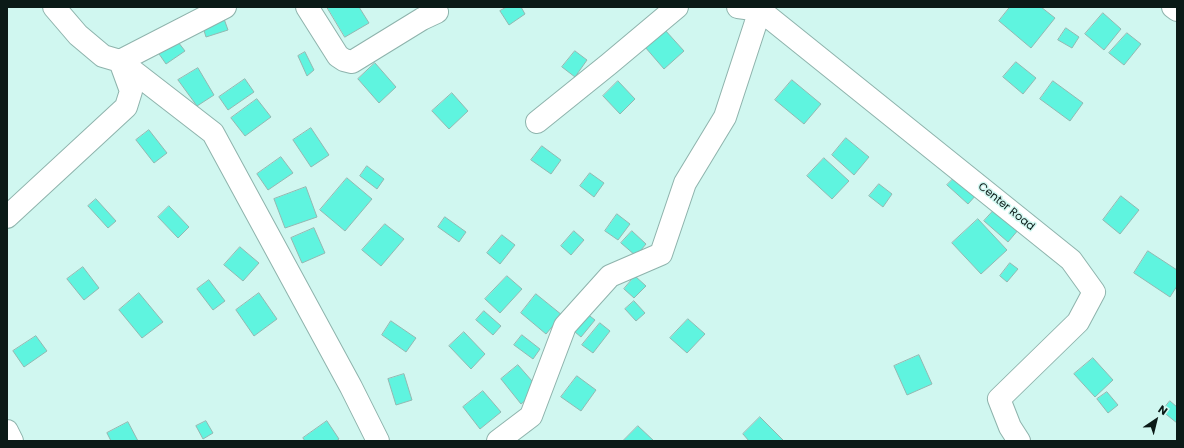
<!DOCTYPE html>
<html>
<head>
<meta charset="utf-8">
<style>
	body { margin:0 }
	#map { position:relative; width:1184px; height:448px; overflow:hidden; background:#d0f7f0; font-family:Poppins,sans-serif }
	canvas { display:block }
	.frame { position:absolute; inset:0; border:8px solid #0b1a17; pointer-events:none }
	.north { position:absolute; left:1136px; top:400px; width:40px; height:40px; -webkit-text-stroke:3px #d0f7f0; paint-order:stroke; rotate:35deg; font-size:11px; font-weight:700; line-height:16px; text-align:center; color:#0b1a17 }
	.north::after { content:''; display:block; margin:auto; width:14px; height:18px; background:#0b1a17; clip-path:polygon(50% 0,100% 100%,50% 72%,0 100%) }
</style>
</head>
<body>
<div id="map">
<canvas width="1184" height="448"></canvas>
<div class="frame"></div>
<div class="north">N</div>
</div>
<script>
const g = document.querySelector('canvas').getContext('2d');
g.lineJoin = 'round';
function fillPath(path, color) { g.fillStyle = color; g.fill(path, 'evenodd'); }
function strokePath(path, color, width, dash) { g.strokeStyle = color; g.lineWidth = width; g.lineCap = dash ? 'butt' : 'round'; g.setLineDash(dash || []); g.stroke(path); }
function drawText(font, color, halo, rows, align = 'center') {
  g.font = font + ' Poppins,sans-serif'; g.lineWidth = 3; g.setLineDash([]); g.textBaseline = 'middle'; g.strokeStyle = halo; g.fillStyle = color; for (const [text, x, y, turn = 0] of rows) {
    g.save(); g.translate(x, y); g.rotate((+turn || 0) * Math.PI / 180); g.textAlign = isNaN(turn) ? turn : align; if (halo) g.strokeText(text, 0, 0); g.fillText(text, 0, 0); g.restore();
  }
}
const building = new Path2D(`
	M327,7H359L369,23L345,37Z
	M507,7H521L525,14L509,25L500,11Z
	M1010,7H1041L1055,18L1031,48L999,21Z
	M1103,13L1121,29L1104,50L1085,34Z
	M223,16L228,30L206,37L202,24Z
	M1066,28L1079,37L1072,48L1058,40Z
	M665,30L684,51L664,69L645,47Z
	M1127,33L1141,44L1124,65L1109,53Z
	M175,38L185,51L166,64L157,51Z
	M575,51L587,60L575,77L562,67Z
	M305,52L314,70L307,76L298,56Z
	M1016,62L1036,78L1023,94L1003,77Z
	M375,63L396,87L379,103L358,79Z
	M198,68L214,95L197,106L178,80Z
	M245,79L254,92L228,110L219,97Z
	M792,80L821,104L804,124L775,100Z
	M618,81L635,99L620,114L603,96Z
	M1053,81L1083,103L1070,121L1040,99Z
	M452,93L468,111L449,129L432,111Z
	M257,99L271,117L245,136L231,118Z
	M311,128L329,155L311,167L293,140Z
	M149,130L167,153L154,163L136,140Z
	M846,138L869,157L854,175L832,155Z
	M542,146L561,160L551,174L531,160Z
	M281,157L293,173L268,190L257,174Z
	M824,158L849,181L832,199L807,176Z
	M367,166L384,179L377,189L360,176Z
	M590,173L604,183L594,197L580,186Z
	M957,175L977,194L968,204L947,185Z
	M347,178L372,199L345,231L320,210Z
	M879,184L892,194L883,207L869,196Z
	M306,187L317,217L285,228L274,199Z
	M1121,196L1139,210L1120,234L1103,220Z
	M96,199L116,221L108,228L88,206Z
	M169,206L189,227L178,238L158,217Z
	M995,209L1019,229L1008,242L984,221Z
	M617,214L630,224L618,240L605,231Z
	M445,217L466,232L459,242L438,227Z
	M978,219L1007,250L981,274L952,243Z
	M385,224L404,239L381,266L362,250Z
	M314,228L325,253L302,263L291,238Z
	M574,231L584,240L571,255L561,246Z
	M632,231L646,244L636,256L621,243Z
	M502,235L515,245L500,264L487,253Z
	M240,247L259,263L243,281L224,265Z
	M1148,251L1177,270V286L1170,297L1134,273Z
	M1010,263L1018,269L1007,282L1000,276Z
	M83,267L99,288L84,300L67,279Z
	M507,276L522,289L500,313L485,299Z
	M635,276L646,286L634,298L624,289Z
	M209,280L225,301L213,310L197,289Z
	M139,293L163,322L142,338L119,310Z
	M259,293L277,319L254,336L236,310Z
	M536,294L562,315L546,334L521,313Z
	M634,301L645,313L636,321L625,309Z
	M582,310L595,320L581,337L569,327Z
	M484,311L501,326L493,335L476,320Z
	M688,319L705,334L687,353L670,338Z
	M391,321L416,338L406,352L382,335Z
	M600,323L610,331L593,353L582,345Z
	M464,332L485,354L471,369L449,346Z
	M522,335L540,349L533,359L514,345Z
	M36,336L47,351L24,367L13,351Z
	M919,355L932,384L907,395L894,366Z
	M1093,358L1113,380L1095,397L1074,374Z
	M518,365L539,389L521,404L501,379Z
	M404,374L412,400L396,405L388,379Z
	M577,376L596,390L581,411L561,397Z
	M483,391L501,412L480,429L463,407Z
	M1107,392L1118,405L1108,413L1097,399Z
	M1170,401L1177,407V423L1162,411Z
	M760,417L784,441H749L743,434Z
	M206,421L213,433L203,439L196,426Z
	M327,421L339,439L336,441H305L303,438Z
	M128,422L138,441H111L107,433Z
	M638,426L654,441H623Z`);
fillPath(building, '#5ff4df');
strokePath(building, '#92b8b1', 1);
const minor = new Path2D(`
	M54,7L78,35L103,56L120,61L213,133L351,387L378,441
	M307,7L338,56L344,60L352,62L422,19L437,12
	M738,7L760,10L1071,260L1094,292L1078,322L999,399L1010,427L1019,441
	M1173,7L1177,10
	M120,61L225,7
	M537,122L609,64L677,7
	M7,217L126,107L131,91L120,61
	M7,431L12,441
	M498,441L531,416L565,326L610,276L661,254L685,183L725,117L760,10L763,7`);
strokePath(minor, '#8eb3ac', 24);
strokePath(minor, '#fff', 22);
drawText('11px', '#0b1a17', '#d0f7f0', [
	["Center Road",1006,207,39]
]);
</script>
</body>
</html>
